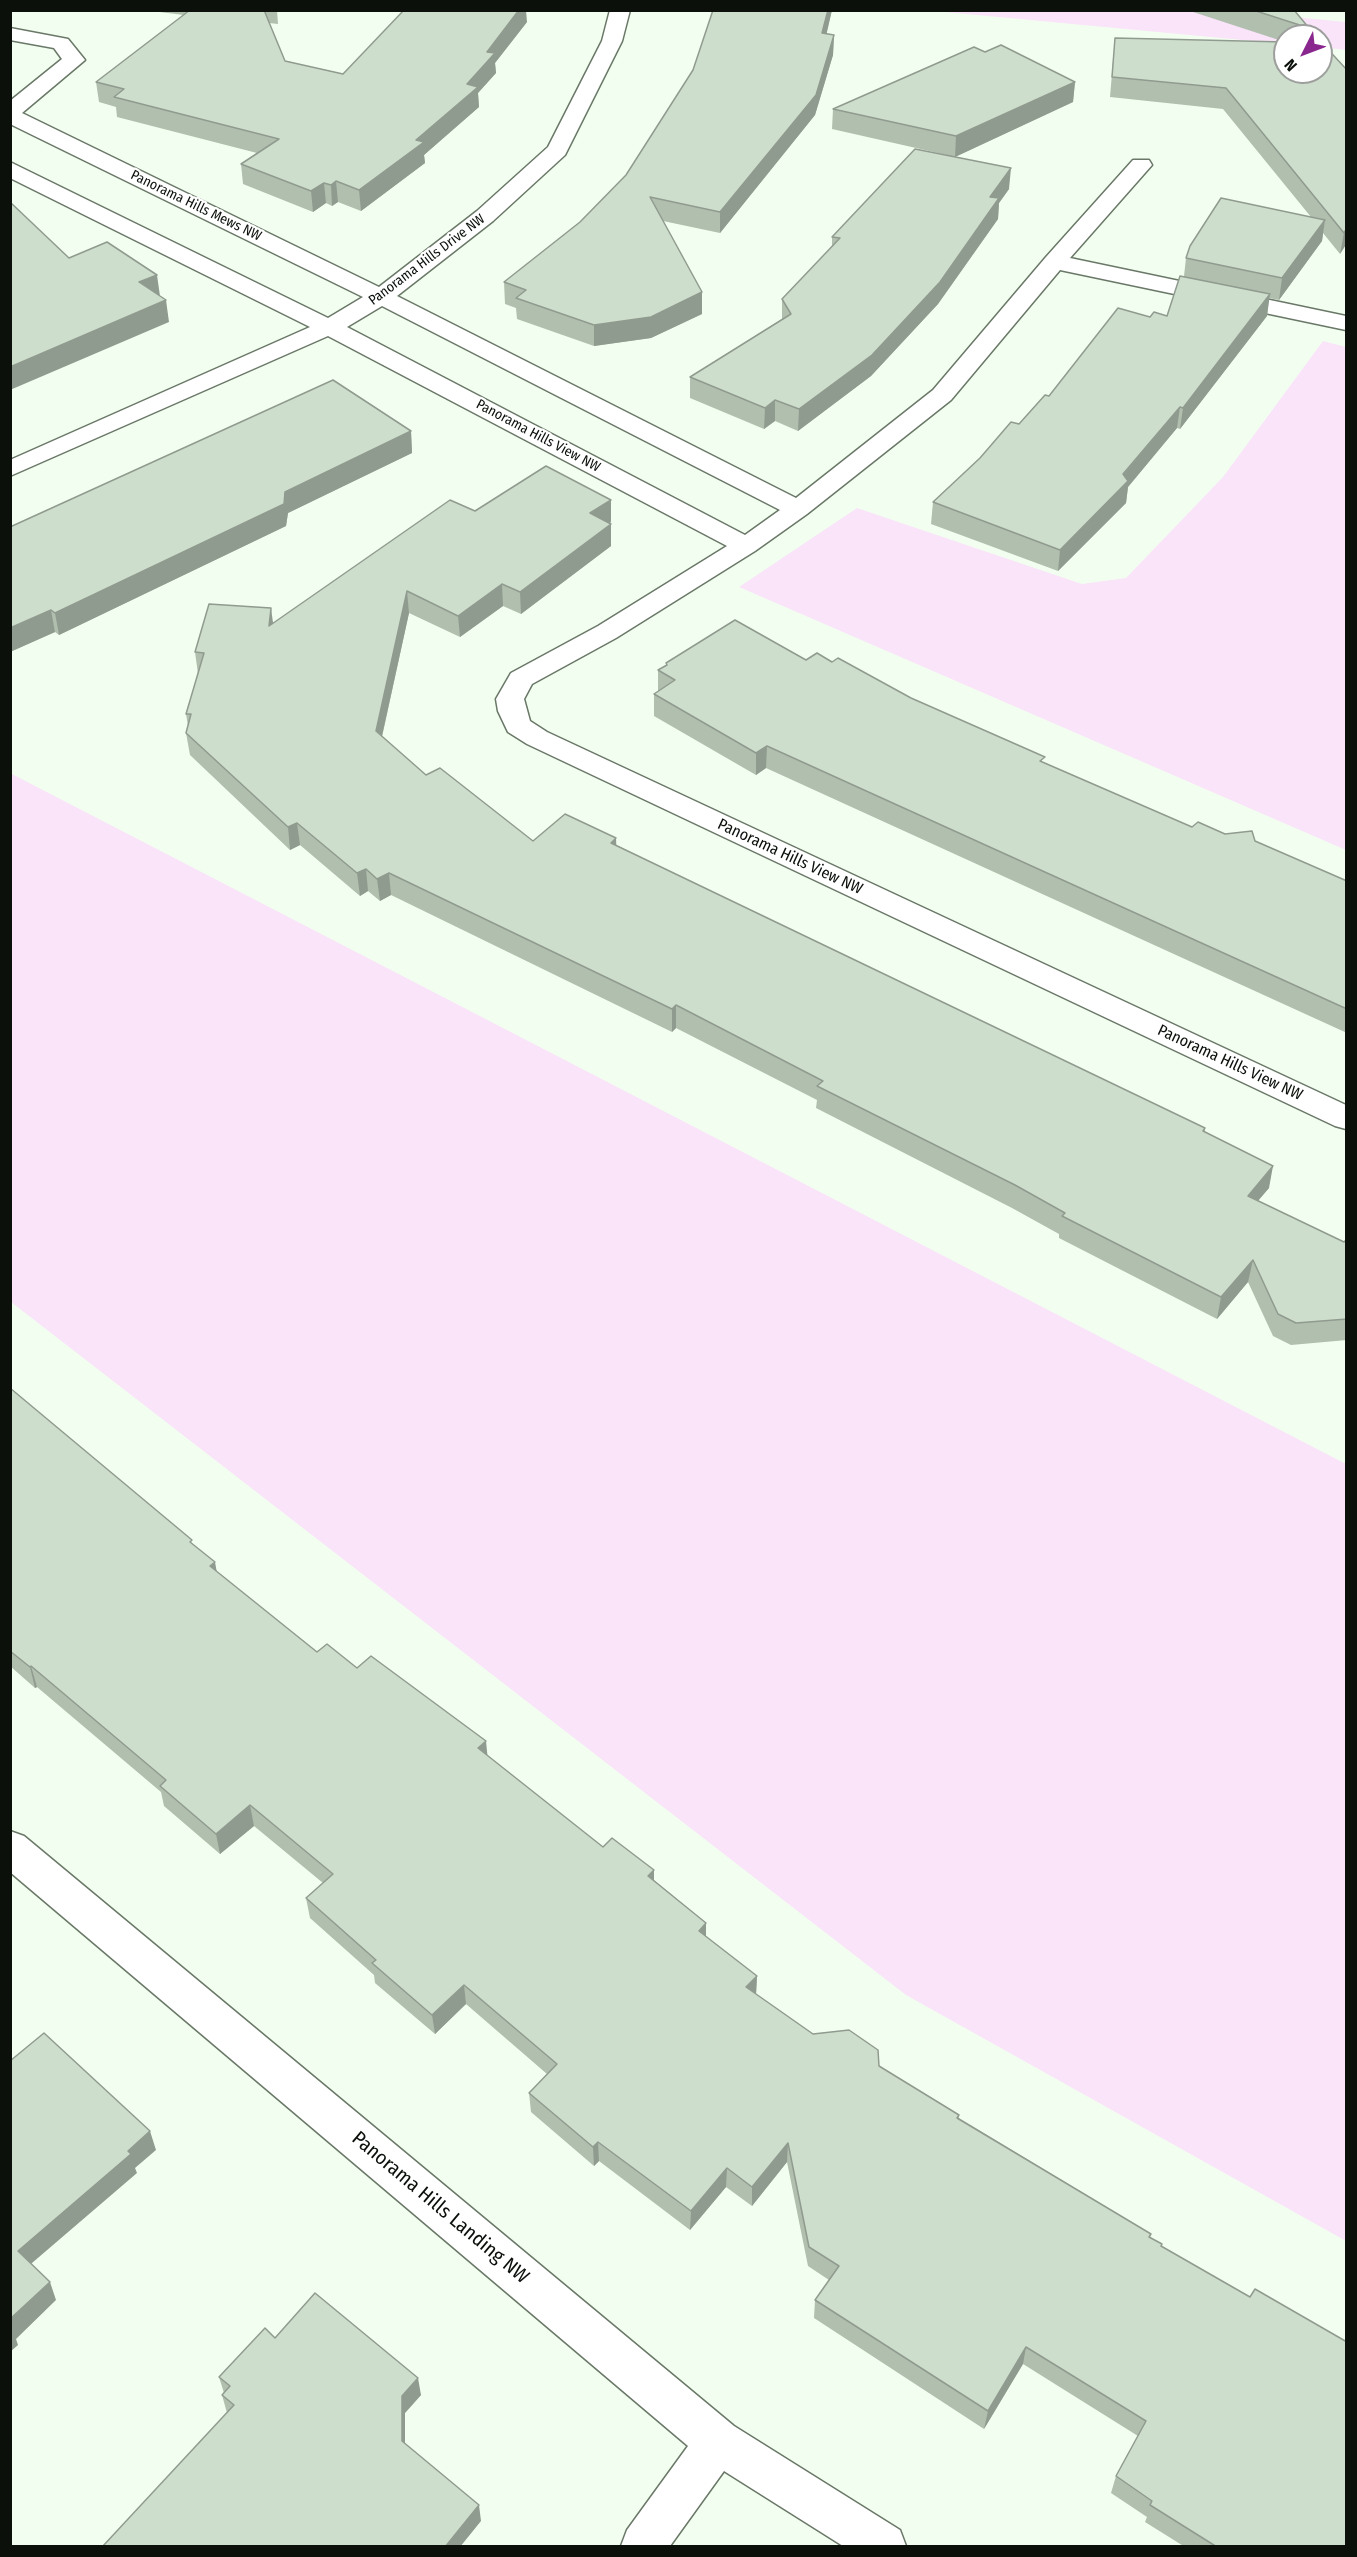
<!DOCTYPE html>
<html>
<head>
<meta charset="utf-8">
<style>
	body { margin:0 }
	#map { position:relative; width:1357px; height:2557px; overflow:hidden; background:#f2fff0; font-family:"Fira Sans Condensed",sans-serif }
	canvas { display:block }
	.frame { position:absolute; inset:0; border:12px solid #0b100b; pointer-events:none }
	.north { position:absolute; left:1273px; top:24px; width:60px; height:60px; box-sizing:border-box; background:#fff; border:2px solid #9d9f9d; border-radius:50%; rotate:228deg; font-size:16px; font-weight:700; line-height:24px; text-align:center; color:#0b100b }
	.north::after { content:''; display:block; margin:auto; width:21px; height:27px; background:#8a278e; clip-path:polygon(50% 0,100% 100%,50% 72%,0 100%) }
</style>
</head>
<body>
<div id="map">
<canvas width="1357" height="2557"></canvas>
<div class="frame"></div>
<div class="north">N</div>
</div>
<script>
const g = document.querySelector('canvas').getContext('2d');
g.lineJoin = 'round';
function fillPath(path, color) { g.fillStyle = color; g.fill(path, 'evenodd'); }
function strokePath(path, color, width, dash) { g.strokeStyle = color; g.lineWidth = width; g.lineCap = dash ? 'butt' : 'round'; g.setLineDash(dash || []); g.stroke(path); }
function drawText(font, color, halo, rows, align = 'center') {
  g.font = font + ' "Fira Sans Condensed",sans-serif'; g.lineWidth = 4.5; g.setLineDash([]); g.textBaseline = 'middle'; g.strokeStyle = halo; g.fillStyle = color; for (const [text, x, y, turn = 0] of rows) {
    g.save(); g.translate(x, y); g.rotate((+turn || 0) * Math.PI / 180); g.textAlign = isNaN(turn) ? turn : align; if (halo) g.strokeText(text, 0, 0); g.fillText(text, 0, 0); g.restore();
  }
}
fillPath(new Path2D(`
	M1223,10L1346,22V50L1321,47V36H1285V44L934,11Z
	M1323,341L1346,347V850L739,587L857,508L1082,584L1126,578L1223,477Z
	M10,773L1346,1464V2241L906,1995L11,1302Z`), '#fae4f9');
const minor = new Path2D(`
	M610,10H630L622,41L565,155L493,221L397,296L796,498L933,390L1046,257L1133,160H1149L1152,165L1070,258L1346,316V330L1060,270L951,400L807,514L755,551L616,638L532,684L524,699L530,721L547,732L1346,1105V1129L1335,1126L527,744L508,732L498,711L496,699L511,673L598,626L727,546L328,336L10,476V460L310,327L10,178V162L328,318L363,297L10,124V101L62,59L54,48L10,40V28L68,39L85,60L22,113L379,287L477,211L548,147L602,41ZM382,306L780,510L745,535L347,327Z
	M10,1831L24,1836L734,2426L900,2530L906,2546H843L724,2471L670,2546H621L627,2530L688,2446L10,1872Z`);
strokePath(minor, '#6a7868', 3);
fillPath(minor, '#fff');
fillPath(new Path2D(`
	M143,10H277L278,24L269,23L285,61L343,74L527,22L495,63L496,73L478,93L479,107L424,155L425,163L361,211L338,202L332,206L326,203L313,212L243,184L241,164L257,153L117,117L116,107L99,102L96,82L184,15Z
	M713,10H832L826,34L834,35L833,55L815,115L720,233L663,221L702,314L651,338L594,346L517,319L516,308L505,304L504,282L580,222L626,175L693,70Z
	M1187,10H1294L1309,28L1308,36H1285V42Z
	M1115,38L1347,70V243L1340,254L1323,233L1322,241L1279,300L1269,298L1267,316L1180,429L1177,428L1128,487L1126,503L1058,571L931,524L933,502L1019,424L1049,396L1150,317L1167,316L1184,276L1186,258L1311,217L1223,109L1110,97Z
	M985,52L1075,82L1073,102L955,157L1009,189L999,203L998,219L938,304L871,376L798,431L775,421L764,429L690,398V377L782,319V299L832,247V237L947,155L832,129L833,109Z
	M411,431L412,453L288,513L286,526L59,635L55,632L10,652V527Z
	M611,500V522L609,523L611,524V546L521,614L503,606L460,637L409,613L382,737L426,775L533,841L616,838V845L1205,1128V1132L1269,1188L1258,1201L1344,1242L1347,1239V1340L1291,1345L1273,1336L1248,1282L1217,1319L1059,1238V1234L1012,1208L816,1108L817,1100L676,1028L672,1032L391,895L380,901L368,891L360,896L300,845L290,850L190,755L186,733L188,726L186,714L198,674L195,652L273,623L475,511Z
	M806,660L832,662L1044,763L1192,827L1255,841L1347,881V1033L766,768L756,775L654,716V694L658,691V670L666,666V663Z
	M10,1388L193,1544L217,1572L317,1652L357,1668L488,1756L603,1847L654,1880L706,1923V1937L757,1976L756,1994L813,2034L879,2066L959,2115V2118L1151,2234L1150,2237L1162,2244V2247L1347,2547H1185L1145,2522L1147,2517L1111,2493L1116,2476L1138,2436L1023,2364L984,2429L814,2318L815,2300L829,2280L808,2266L787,2162L752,2206L726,2187L690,2230L599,2161L594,2166L531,2112L529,2093L547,2074L466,2004L435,2034L375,1983L374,1975L310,1918L306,1898L323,1883L254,1826L220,1854L164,1806L161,1792L37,1687L35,1688L10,1666Z
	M275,2338L421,2395L405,2413V2443L481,2521L227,2413L222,2395L224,2393L219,2377Z`), '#b1bfaf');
fillPath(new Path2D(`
	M513,10H526L527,22L495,63L496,73L478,93L479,107L424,155L425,163L361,211L359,190L416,140L467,84Z
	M828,10H832L822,54V33Z
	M834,35L833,55L815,115L720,233V212Z
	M1075,82L1073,102L955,157L956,136Z
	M1011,168L1009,189L999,203L998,219L938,304L871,376L798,431L799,409L990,197Z
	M336,181L338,202L332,206L331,185Z
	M324,183L326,203L313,212L311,191Z
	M1325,220L1322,241L1279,300L1282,278Z
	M1347,228V243L1340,254L1344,233Z
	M157,275L160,296L139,282Z
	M702,292V314L651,338L594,346V325Z
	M1270,294L1267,316L1180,429L1183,408Z
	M166,300L169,322L10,390V367Z
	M775,400V421L764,429L765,408Z
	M1180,407L1177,428L1128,487L1126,503L1058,571L1060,550Z
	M411,431L412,453L288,513L286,526L59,635L55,613L285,492Z
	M611,500V522L591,535L590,513Z
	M611,524V546L521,614L520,592Z
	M502,584L503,606L460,637L458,616Z
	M407,591L409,613L378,754L376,731Z
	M271,608L274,630L269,626Z
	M51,610L55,632L10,652V628Z
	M767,746L766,768L756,775V753Z
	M297,823L300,845L290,850L288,827Z
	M616,838L617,860L611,843Z
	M366,869L368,891L360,896L357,873Z
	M389,873L391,895L380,901L377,879Z
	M676,1005V1028L672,1032V1009Z
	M1273,1166L1269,1188L1243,1218L1248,1196Z
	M1253,1260L1248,1282L1217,1319L1221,1297Z
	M215,1562L219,1584L210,1566Z
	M31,1666L37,1687L35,1688L30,1667Z
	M486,1741L488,1761L478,1748Z
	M250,1805L254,1826L220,1854L216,1834Z
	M654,1870V1891L648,1876Z
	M706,1923V1943L699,1931Z
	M757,1976L756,1995L746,1987Z
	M464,1985L466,2004L435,2034L432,2015Z
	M150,2131L156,2150L135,2168L137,2173L25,2269L18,2251Z
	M598,2142L599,2161L594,2166L593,2147Z
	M788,2143L787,2162L752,2206V2187Z
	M727,2168L726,2187L690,2230L691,2211Z
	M50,2282L56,2300L16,2339L18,2345L10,2352V2319Z
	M1026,2347L1023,2364L984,2429L988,2411Z
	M418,2378L421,2395L405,2413V2458L402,2441V2396Z
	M479,2505L481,2521L460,2547H445Z`), '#909b8f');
const building = new Path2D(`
	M190,10H264L285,61L343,74L404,10H519L487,52L495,53L467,84L478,87L416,140L424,142L359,190L336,181L331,185L324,183L311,191L241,164L279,139L114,97L124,89L96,82Z
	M713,10H828L822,33L834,35L816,95L720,212L650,197L702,292L651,317L594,325L516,298L526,290L504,282L580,222L626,175L693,70Z
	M1253,10H1294L1309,28Z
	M1115,38L1285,42V72H1321V43L1323,44L1347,70V228L1344,233L1226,88L1112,77Z
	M1001,45L1075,82L956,136L833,109L974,47L985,52Z
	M915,149L1011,168L990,197L999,198L940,282L872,355L799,409L775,400L765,408L690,377L791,314L782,299L840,238L832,237Z
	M1221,198L1325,220L1282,278L1186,258L1190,246Z
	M10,202L69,258L107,242L157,275L139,282L166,300L10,367Z
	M1180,276L1270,294L1183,408L1180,407L1123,474L1128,481L1060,550L933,502L980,458L1011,422L1019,424L1045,395L1049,396L1118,308L1150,317L1154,312L1167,316Z
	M333,380L411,431L285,492L284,504L55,613L51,610L10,628V527Z
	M546,466L611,500L590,513L611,524L520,592L502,584L458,616L407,591L376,731L426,775L440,768L533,841L565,814L616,838L611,843L1205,1128L1203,1131L1273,1166L1248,1196L1344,1242L1347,1239V1319L1296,1323L1278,1314L1253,1260L1221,1297L1062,1216L1065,1213L1015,1185L817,1086L823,1081L676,1005L672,1009L389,873L377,879L366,869L357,873L297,823L288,827L186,733L191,714H186L204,653L195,652L209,604L271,608L269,626L450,500L475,511Z
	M735,620L806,660L817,653L832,662L838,658L911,698L1045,757L1040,761L1192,827L1198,822L1225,834L1252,831L1255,841L1347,881V1009L767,746L756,753L654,694L675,680L658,670L667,665L666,663Z
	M10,1388L192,1540L190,1542L215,1562L210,1566L317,1652L327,1644L357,1668L371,1656L486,1741L478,1748L603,1847L612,1838L654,1870L648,1876L706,1923L699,1931L757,1976L746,1987L813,2034L849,2030L878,2050L879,2066L959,2115L957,2118L1151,2234L1149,2237L1162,2244L1161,2246L1250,2297L1255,2289L1347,2342V2547H1217L1150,2505L1152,2501L1116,2476L1146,2421L1026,2347L988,2411L815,2300L839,2266L809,2247L788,2143L752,2187L727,2168L691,2211L598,2142L593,2147L529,2093L557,2064L464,1985L432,2015L372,1963L376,1960L306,1898L333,1874L250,1805L216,1834L160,1786L166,1780L31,1666L30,1667L10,1651Z
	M44,2033L150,2131L128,2151L131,2154L18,2251L50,2282L10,2319V2061Z
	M315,2293L418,2378L402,2396V2441L479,2505L445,2547H102L234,2405L222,2395L230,2386L219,2377L265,2328L275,2338Z`);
fillPath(building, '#cedecc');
strokePath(building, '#909b8f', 1.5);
drawText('14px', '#0b100b', '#fff', [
	["Panorama Hills Mews NW",196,206,26],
	["Panorama Hills Drive NW",427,260,-37],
	["Panorama Hills View NW",538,436,28]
]);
drawText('16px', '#0b100b', '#fff', [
	["Panorama Hills View NW",790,857,25],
	["Panorama Hills View NW",1230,1063,25]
]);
drawText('20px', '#0b100b', '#fff', [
	["Panorama Hills Landing NW",440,2208,40]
]);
</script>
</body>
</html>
